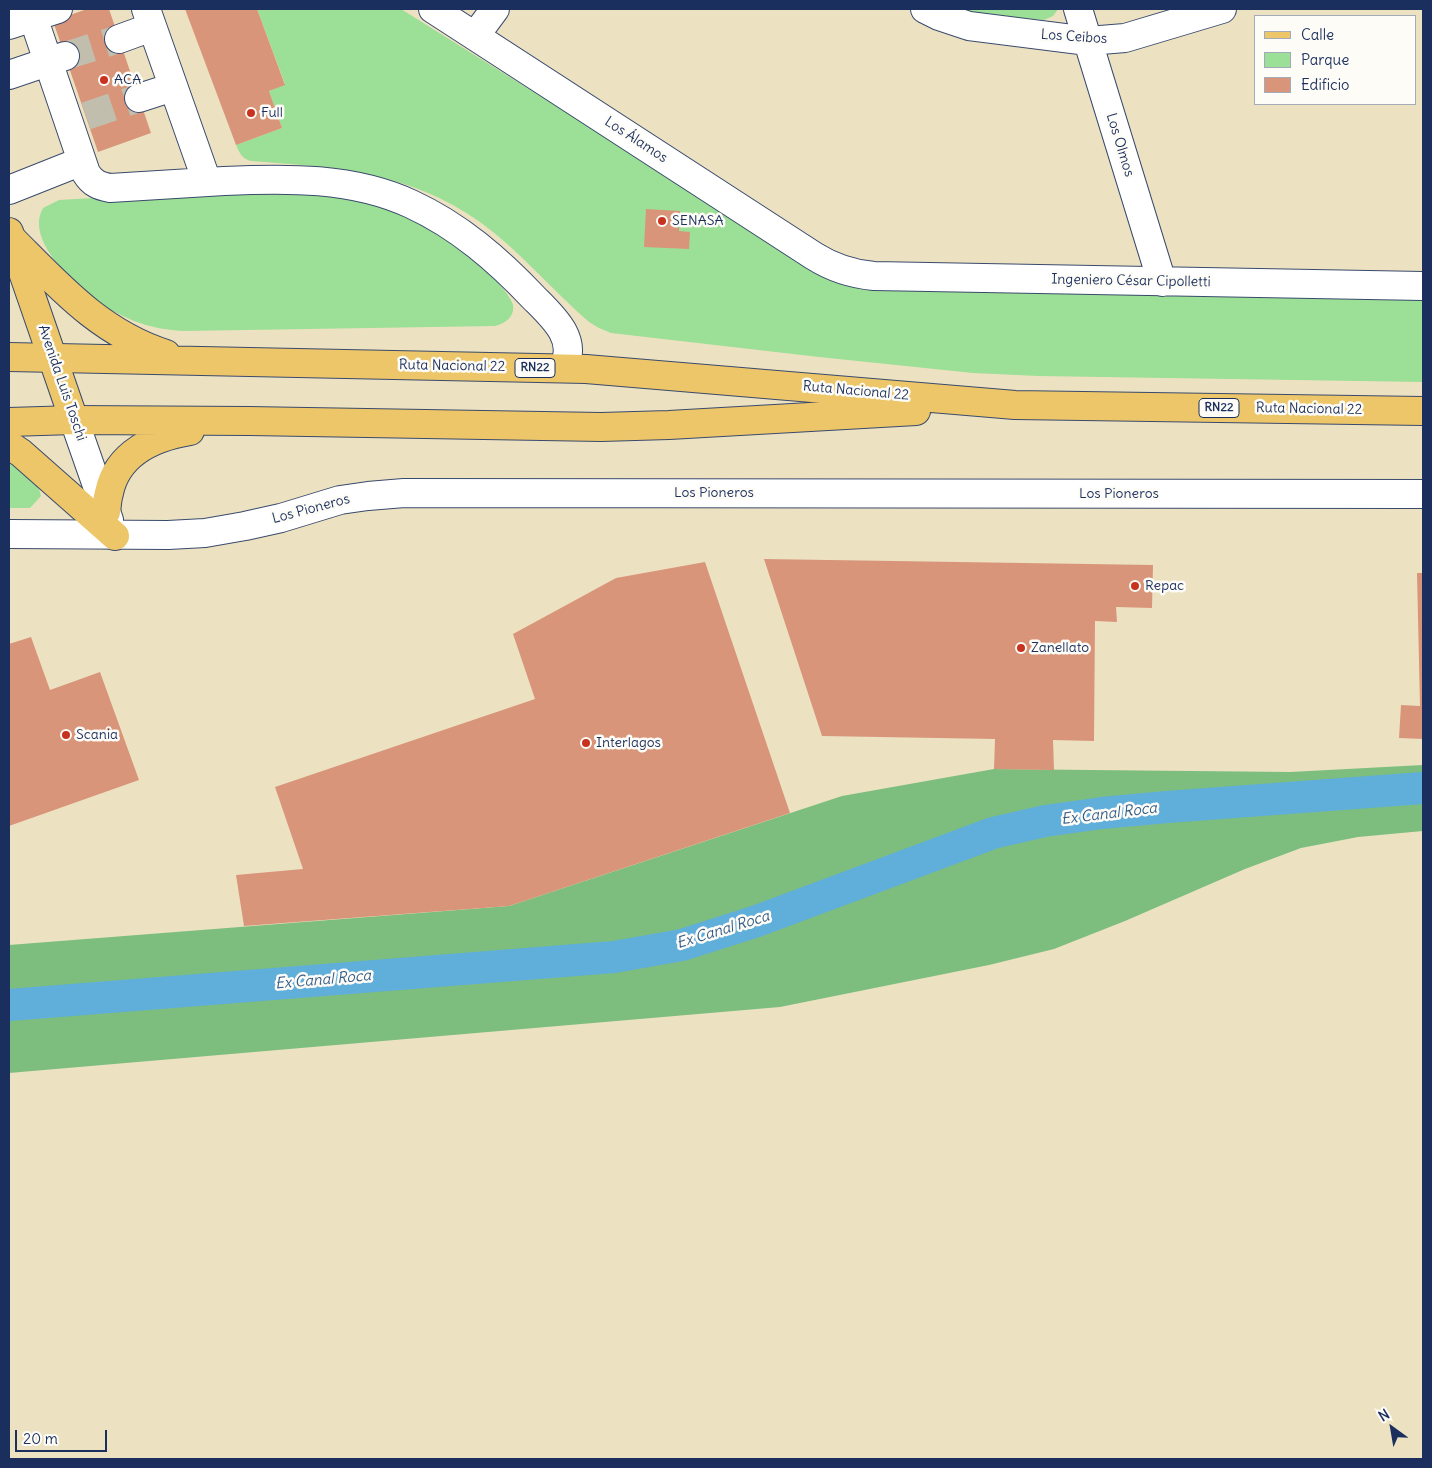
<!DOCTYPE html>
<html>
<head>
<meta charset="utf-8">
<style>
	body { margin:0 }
	#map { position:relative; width:1432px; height:1468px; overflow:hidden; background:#ece2c2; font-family:Delius,sans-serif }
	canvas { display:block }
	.frame { position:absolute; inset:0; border:10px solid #1b2f5e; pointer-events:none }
	.legend { position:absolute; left:1254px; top:15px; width:162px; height:90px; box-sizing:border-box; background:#fdfcf7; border:1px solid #a3aaba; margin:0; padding:6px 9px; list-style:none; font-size:15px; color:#1b2f5e }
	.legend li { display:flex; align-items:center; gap:10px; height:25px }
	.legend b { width:25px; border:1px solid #a3aaba }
	.north { position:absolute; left:1367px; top:1403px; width:50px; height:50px; -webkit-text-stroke:4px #fdfcf7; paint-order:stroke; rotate:328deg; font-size:14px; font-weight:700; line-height:20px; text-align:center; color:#1b2f5e }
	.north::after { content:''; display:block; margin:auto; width:18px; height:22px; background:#1b2f5e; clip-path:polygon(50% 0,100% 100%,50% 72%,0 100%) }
	.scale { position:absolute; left:15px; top:1430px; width:92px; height:22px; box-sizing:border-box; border:2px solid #1b2f5e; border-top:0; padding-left:6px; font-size:15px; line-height:18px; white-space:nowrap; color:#1b2f5e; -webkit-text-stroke:4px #fdfcf7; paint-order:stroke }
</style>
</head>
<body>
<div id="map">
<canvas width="1432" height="1468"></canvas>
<div class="frame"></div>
<ul class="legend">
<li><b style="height:6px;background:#ecc669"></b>Calle</li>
<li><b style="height:14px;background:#9cdf96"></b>Parque</li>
<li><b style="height:14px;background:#d9957a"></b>Edificio</li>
</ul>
<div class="north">N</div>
<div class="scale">20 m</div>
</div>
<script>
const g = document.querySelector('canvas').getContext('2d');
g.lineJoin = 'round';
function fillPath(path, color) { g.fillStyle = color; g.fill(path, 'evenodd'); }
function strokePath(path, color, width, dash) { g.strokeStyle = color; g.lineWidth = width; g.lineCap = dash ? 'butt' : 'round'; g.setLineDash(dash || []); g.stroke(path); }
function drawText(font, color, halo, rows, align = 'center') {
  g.font = font + ' Delius,sans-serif'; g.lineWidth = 5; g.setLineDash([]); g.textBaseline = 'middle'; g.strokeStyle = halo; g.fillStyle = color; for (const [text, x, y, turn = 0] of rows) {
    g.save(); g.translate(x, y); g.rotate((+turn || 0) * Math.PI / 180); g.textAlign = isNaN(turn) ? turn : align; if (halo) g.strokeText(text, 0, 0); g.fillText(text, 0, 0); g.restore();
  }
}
fillPath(new Path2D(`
	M257,9H401L837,282L1423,297V382L1038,376L973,373L819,357L611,333L599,328L589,322C552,290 520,251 480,222C408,171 336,168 252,161C243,160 240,154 236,145L282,128L269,91L285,84Z
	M962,9H1058L1056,12L1053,16L1044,20L989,15Z
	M249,189C297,190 343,195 388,209C409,216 429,226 447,238C462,248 509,288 513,305C515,317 504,324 495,326L183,331C166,330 150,327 134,321C120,315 106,308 94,299C72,282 25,239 43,208L59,200Z
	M9,461C26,469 37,478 41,496L30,508H9Z`), '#9cdf96');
fillPath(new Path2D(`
	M1423,765V831L1358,837L1301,848L1245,869L1125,921L1054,949L989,965L780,1007L9,1073V945L509,906L842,796L994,769L1290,772Z`), '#7dbe7f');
strokePath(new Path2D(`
	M9,1005L614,957L682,945L757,921L993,833L1045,821L1102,813L1167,807L1423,788`), '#60aeda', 32);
fillPath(new Path2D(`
	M87,9H109L151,133L98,152L53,21Z
	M185,9H257L285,85L269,91L282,128L236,145Z
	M646,209L680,211L679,231L690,232L689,249L644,247Z
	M764,559L1153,565L1152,608L1116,607L1117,622L1095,621L1094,741L1053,740L1054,770L994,769L995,739L822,736Z
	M705,562L790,813L509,906L244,926L236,875L303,869L275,787L535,699L513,634L616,578Z
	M1417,573H1423V739L1399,738L1401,705L1420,706Z
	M31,637L50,690L100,672L139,780L9,826V644Z`), '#d9957a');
strokePath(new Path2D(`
	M65,56L119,39
	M86,116L139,98`), '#c2beae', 28, [28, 14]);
const minor = new Path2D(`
	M146,9L207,182
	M433,9L814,256C833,268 851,274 874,276L1423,286
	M925,9L939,16L969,26L1088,41L1125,38L1222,9
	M1078,9L1162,282
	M33,17L86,173C92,183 99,186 110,188C148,186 186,183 224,181C286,178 353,177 411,204C459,226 498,260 534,298C553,317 579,340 563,368
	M9,25L58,9
	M475,36L495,9
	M119,39L152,27
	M9,75L65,56
	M139,98L173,87
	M9,190L82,161
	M74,420L109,520
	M9,534L168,535L205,533L245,526L281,518L340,500L368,496L404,493L1423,494`);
const major = new Path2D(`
	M9,232L74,420`);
const highway = new Path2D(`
	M12,239C59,286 100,333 166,354
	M9,357L586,369L1015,405L1423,411
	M9,422L74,420L249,421L601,427L669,425L916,411
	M9,445L21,453L115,536
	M106,512C107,506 107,499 109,493C117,453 154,437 190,431`);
strokePath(minor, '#3a4a6d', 30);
strokePath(major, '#3a4a6d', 30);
strokePath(highway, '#3a4a6d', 30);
strokePath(minor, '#fff', 28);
strokePath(major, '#ecc669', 28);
strokePath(highway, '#ecc669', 28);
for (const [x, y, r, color] of [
	[104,80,5,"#c8321e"],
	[251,113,5,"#c8321e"],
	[662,221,5,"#c8321e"],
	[1135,586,5,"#c8321e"],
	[1021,648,5,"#c8321e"],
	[66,735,5,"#c8321e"],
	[586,743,5,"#c8321e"]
]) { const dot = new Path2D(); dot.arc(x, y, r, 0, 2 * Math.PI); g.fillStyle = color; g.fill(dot); strokePath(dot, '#fdfcf7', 2); }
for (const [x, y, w] of [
	[535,368,40],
	[1219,408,40]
]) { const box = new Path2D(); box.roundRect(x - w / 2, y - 9.5, w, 19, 4); g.fillStyle = '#fdfcf7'; g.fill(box); strokePath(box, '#1b2f5e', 1); }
drawText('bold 12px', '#1b2f5e', null, [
	["RN22",535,368],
	["RN22",1219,408]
]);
drawText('14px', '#1b2f5e', '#fdfcf7', [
	["Los Ceibos",1074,37,4],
	["Los Álamos",636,140,33],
	["Los Olmos",1120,145,73],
	["Ingeniero César Cipolletti",1131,281,1],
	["Ruta Nacional 22",452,366,1],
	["Avenida Luis Toschi",62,383,71],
	["Ruta Nacional 22",856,391,5],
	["Ruta Nacional 22",1309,409,1],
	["Los Pioneros",714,493],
	["Los Pioneros",1119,494],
	["Los Pioneros",311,509,-15]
]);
drawText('14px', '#1b2f5e', '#fdfcf7', [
	["ACA",114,80],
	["Full",261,113],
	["SENASA",672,221],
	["Repac",1145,586],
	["Zanellato",1031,648],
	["Scania",76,735],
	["Interlagos",596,743]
], 'left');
drawText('italic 15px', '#335b89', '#fdfcf7', [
	["Ex Canal Roca",1109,814,-7],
	["Ex Canal Roca",723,930,-17],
	["Ex Canal Roca",323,980,-5]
]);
</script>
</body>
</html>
